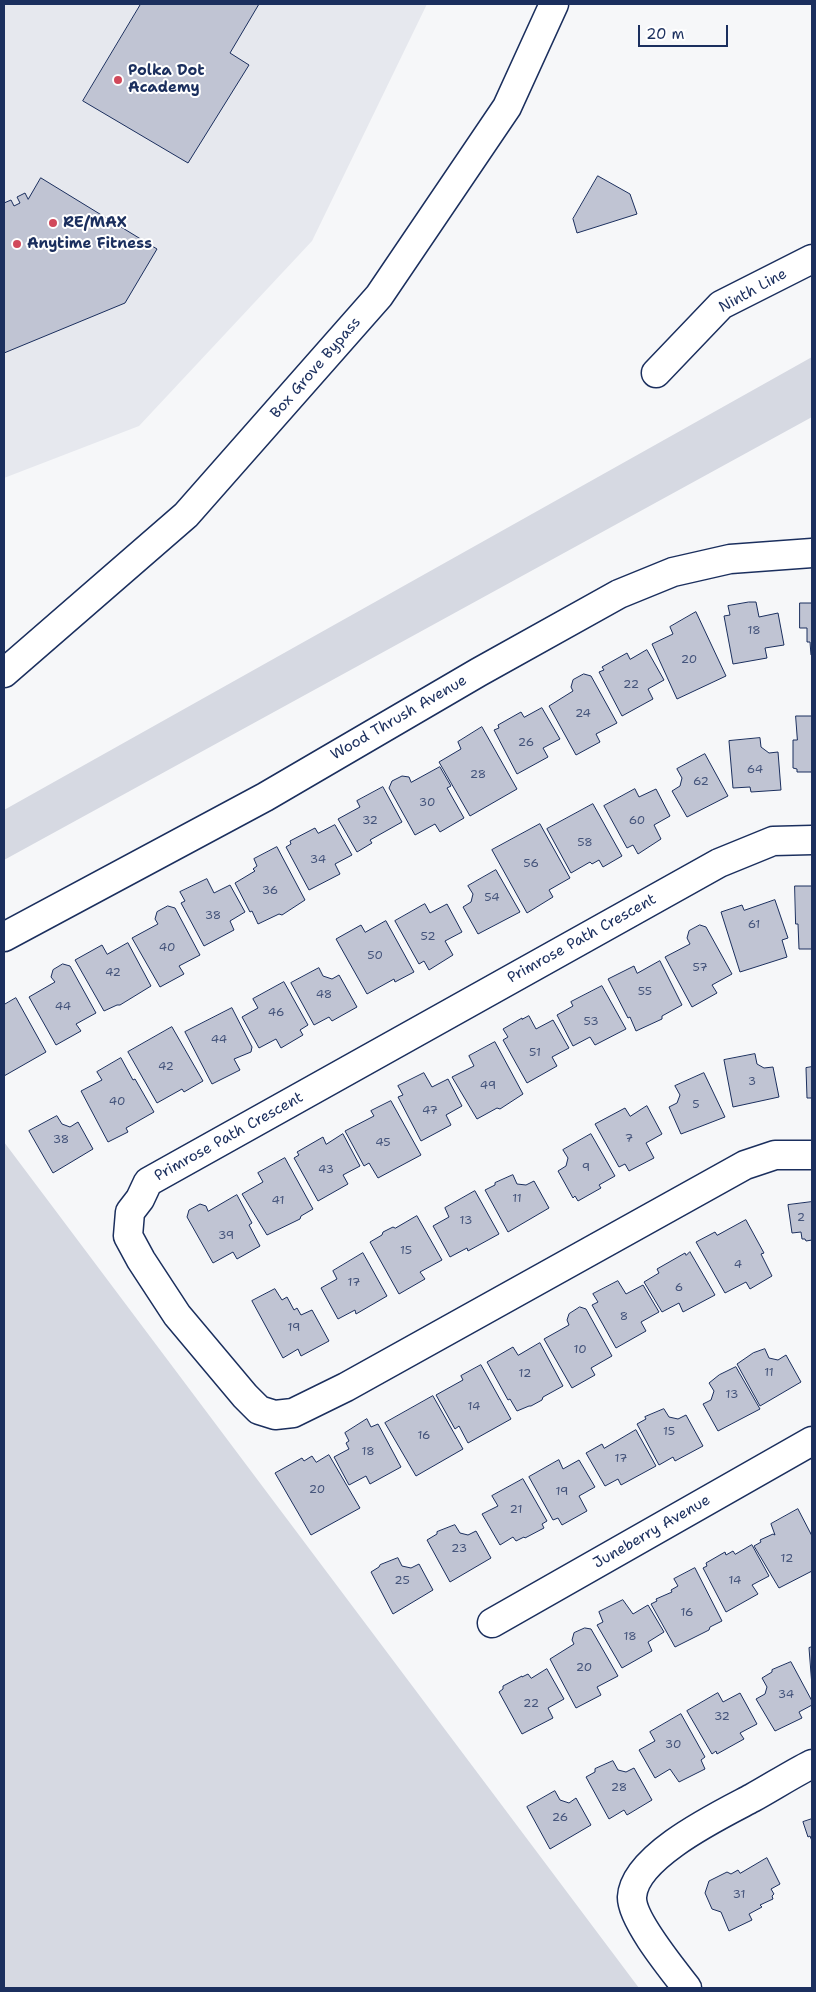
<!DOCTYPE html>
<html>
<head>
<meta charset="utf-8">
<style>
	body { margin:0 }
	#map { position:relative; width:816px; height:1992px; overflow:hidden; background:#f6f7f9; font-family:"Shantell Sans",sans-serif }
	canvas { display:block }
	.frame { position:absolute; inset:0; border:5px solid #1b2f5e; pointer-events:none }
	.scale { position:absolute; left:638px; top:25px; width:90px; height:22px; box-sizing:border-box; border:2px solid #1b2f5e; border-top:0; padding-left:6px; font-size:15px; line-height:18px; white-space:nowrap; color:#1b2f5e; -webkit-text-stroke:4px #fff; paint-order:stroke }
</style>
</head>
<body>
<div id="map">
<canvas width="816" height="1992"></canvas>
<div class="frame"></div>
<div class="scale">20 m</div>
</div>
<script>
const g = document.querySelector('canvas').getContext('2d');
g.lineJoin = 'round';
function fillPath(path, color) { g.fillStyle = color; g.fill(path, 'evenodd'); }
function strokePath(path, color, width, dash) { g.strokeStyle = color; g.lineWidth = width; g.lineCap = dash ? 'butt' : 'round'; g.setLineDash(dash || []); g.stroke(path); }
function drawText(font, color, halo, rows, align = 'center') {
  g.font = font + ' "Shantell Sans",sans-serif'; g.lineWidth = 4; g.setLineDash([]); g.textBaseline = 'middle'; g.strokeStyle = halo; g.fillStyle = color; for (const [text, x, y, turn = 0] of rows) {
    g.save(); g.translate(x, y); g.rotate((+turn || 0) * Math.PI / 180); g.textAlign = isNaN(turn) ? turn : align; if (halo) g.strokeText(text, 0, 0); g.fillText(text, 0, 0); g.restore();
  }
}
fillPath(new Path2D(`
	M4,4H427L312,241L139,426L4,478Z`), '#e6e8ee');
fillPath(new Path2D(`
	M812,357V417L4,860V810Z
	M4,1142L639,1988H4Z`), '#d6d9e2');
const building = new Path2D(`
	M141,4H259L230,53L249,65L188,163L83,101Z
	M598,176L630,194L637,214L577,233L573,219Z
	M41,178L157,249L125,303L4,353V203L11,200L14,206L20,203L17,197L25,193L28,199Z
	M749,602H756L759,617L778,613L784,645L765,648L767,658L733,664L724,616L730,615L728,606Z
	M800,603H812V655H811L810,642H807V628H800Z
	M696,612L726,676L677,699L652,644L673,634L670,627Z
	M647,650L664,680L648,689L653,699L622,716L599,672L604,670L602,667L627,653L630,659Z
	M584,674L591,676L617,723L596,734L600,742L576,755L549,706L573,691L571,687L573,680Z
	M542,708L560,739L543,748L548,757L517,774L494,730L499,728L498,725L521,712L524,717Z
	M796,716H812V772H797V769L793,768V740H797Z
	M482,727L517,789L470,816L439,762L461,749L458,742Z
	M760,738L761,747L769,753L778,752L781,790L751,792L750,787L733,788L729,741Z
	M705,754L728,796L687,817L672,791L680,786L682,778L677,769Z
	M440,767L451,786L447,788L464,818L440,832L435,824L415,835L389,788L392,781L402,776L409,777L411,782Z
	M383,787L402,822L370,840L372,843L357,852L338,819L360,807L357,801Z
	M635,789L639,797L656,789L670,816L654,825L661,839L638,854L633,845L627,848L604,806Z
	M593,804L622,856L603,867L599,860L592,864L590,862L571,873L547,829Z
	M540,824L570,878L549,890L553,897L527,913L492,850Z
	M335,825L352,855L335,864L340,874L309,890L286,847L291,844L290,841L315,828L318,833Z
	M277,847L305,900L282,915L279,914L258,924L252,911L250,912L235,883L255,871L253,869L257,866L254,859Z
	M496,870L520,912L478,934L463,907L471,902L473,894L468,886Z
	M207,879L214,893L230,885L245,912L230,921L234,930L204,946L181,903L185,901L180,892Z
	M795,886H812V949H799L798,924H796Z
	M775,900L788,938L782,940L787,957L740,972L721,912L742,905L744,910Z
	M425,904L430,913L447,904L462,932L445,941L453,955L429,970L424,961L419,964L395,921Z
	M168,906L175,908L200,955L179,966L184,974L160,987L132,938L158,924L155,919L157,912Z
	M386,921L414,972L395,982L394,979L367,994L336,939L361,925L365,932Z
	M700,925L706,927L732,974L712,985L717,993L692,1007L665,957L690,944L687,938L689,931Z
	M128,943L151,986L120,1005H117L104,1011L75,960L102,945L107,954Z
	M660,961L682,1005L662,1016V1019L636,1031L630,1017L628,1018L608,979L634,966L637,973Z
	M63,964L70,966L96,1013L76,1024L81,1031L56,1045L29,997L55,982L51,977L53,970Z
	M319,968L323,976L332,979L339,975L357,1007L332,1021L329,1017L314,1025L291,983Z
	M284,982L308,1025L300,1030L303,1035L281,1048L276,1039L259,1048L242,1017L258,1008L253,999Z
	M602,986L626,1029L595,1045L590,1037L573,1046L557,1015L573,1006L571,1002Z
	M16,998L46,1052L4,1076V1005Z
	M232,1008L252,1047L251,1052L234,1059L240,1070L212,1084L185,1032Z
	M529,1016L536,1029L553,1020L569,1048L552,1057L557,1066L527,1083L503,1040L508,1037L503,1029L522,1018V1019Z
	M172,1027L203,1081L184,1092L182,1089L157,1103L128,1052Z
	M495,1042L523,1094L500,1109L497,1108L477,1119L452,1077L474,1066L469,1056Z
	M755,1054L757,1064L764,1068L773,1067L779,1097L733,1107L724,1060Z
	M121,1058L133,1080L135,1079L154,1112L126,1128L128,1132L108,1142L81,1091L102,1080L97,1072Z
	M812,1067V1098H807L806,1068Z
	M424,1073L432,1087L448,1079L462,1106L446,1115L451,1125L421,1141L398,1097L403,1095L398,1086Z
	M704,1073L725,1117L681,1134L669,1107L677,1103L680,1095L675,1086Z
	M391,1101L421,1155L378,1178L369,1163L364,1166L345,1131L374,1116L371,1111Z
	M647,1106L662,1134L646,1143L654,1158L629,1171L625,1164L619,1167L595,1124L625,1108L630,1116Z
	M57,1116L62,1124L70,1127L78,1122L93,1149L53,1173L29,1131Z
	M343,1134L360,1166L343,1175L348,1184L318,1201L294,1158L299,1155L297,1152L323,1137L326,1144Z
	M591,1134L615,1176L599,1185L601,1188L578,1201L575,1196L573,1198L558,1171L566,1166L568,1158L563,1150Z
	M285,1158L313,1209L301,1216L300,1219L267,1235L242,1194L263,1182L258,1173Z
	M513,1175L517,1184L526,1185L534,1181L549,1208L508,1232L485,1190L495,1185V1183Z
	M475,1191L499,1234L468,1251L467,1248L450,1257L433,1226L449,1217L445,1208Z
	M237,1195L252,1223L249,1225L260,1246L237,1259L233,1252L213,1263L187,1217L189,1210L200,1204L206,1206L208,1211Z
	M811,1202L812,1203V1240L806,1241L805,1239H802L801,1232L792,1233L788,1205Z
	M417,1216L442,1260L420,1272L425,1279L399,1294L370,1242L382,1235L383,1232L393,1227L395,1228Z
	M746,1220L764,1253L761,1254L772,1276L750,1289L746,1282L725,1293L696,1242L715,1232L717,1235Z
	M690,1252L715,1295L683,1312L679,1303L662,1312L644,1282L659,1273L657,1269L685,1253L686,1255Z
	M363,1253L387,1296L356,1314L355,1310L338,1319L321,1288L337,1279L333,1271Z
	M618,1281L626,1294L643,1285L659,1312L641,1322L646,1331L616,1348L592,1305L598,1302L593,1294Z
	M275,1289L282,1300L287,1297L294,1310L297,1308L301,1315L312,1310L329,1341L301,1356L298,1349L283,1358L252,1301Z
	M580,1307L586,1309L612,1356L591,1368L595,1375L572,1388L544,1339L569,1325L567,1320L569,1314Z
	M540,1343L563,1386L543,1397L542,1400L531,1406H529L517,1411L510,1399L508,1400L487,1362L513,1347L518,1355Z
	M765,1349L769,1358L778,1360L786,1355L801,1382L760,1406L737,1364L753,1353Z
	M481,1365L511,1419L468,1443L459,1426L455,1429L436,1395L463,1380L461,1376Z
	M736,1367L760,1409L718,1431L703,1404L711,1400L714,1391L709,1383L719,1375Z
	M433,1396L463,1449L416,1476L385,1423Z
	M664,1409L669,1417L678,1419L686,1415L703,1446L675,1461L673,1457L659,1465L637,1424L646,1419L645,1417Z
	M367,1419L371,1427L378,1424L401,1467L370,1484L366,1476L349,1485L334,1457L349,1449L346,1443L349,1441L345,1433Z
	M636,1430L656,1466L621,1485L618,1479L605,1486L586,1453L602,1444L604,1448Z
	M329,1455L360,1508L311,1535L275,1473L302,1458L304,1461L312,1456L316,1462Z
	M559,1460L563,1469L579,1460L595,1487L579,1496L587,1511L562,1525L558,1518L553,1520L529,1477Z
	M523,1479L547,1521L542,1524L544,1528L525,1538L524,1537L516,1541L513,1537L500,1545L482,1514L498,1506L492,1496Z
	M798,1509L812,1536V1571L779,1588L754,1546L761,1542L760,1540L773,1534L775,1535L771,1524Z
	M455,1525L460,1533L468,1535L476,1531L491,1558L450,1582L427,1540L437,1534V1532Z
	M752,1545L769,1576L752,1585L758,1594L726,1612L703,1568L707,1566L706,1563L725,1552L726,1555L733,1551L735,1554Z
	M398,1558L402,1566L411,1568L419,1564L433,1590L393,1614L371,1572L379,1567L380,1565Z
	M695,1568L722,1621L710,1627L709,1630L675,1647L651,1604L657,1601L656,1599L672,1592L671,1590L678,1586L674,1579Z
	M623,1600L633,1614L648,1605L664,1632L648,1642L652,1651L622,1668L597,1625L603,1622L599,1612Z
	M585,1628L591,1629L618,1676L597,1687L601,1695L576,1708L550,1659L574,1644L572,1640L574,1633Z
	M812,1647V1686L809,1648Z
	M791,1662L812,1701V1705L799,1712L802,1718L775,1731L756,1699L765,1694L767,1687L762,1678L772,1672V1670Z
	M547,1669L564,1699L548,1708L553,1718L522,1734L499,1692L503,1689V1686L522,1676V1677L528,1674L531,1678Z
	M718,1693L723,1702L740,1693L757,1724L740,1733L744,1739L717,1754L716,1751L712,1754L687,1711Z
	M681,1714L705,1757L701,1760L705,1769L679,1782L670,1769L655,1778L639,1750L655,1741L650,1732Z
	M613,1761L618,1770L626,1772L634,1768L652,1800L627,1815L624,1810L609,1819L586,1777L595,1772V1769Z
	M555,1791L560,1800L569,1803L576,1798L591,1825L550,1849L527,1807Z
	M812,1819V1841L810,1836L808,1837L803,1822Z
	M767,1858L780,1884L771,1889L774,1894L772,1896L773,1899L760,1905L762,1907L749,1914L752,1920L729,1931L721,1912L712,1909L705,1893L709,1881L727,1872L731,1874L738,1870L740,1873Z`);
fillPath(building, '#c0c4d3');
strokePath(building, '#1b2f5e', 1);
const minor = new Path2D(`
	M656,373L721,305L812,259
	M812,840L773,841L719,863L148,1182L140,1199L130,1212L128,1236L141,1260L177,1315L245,1396L259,1410L275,1415L293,1413L346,1387L745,1165L775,1155H812
	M4,937L265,797L479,672L619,594L673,572L730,559L812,553
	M492,1623L812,1441
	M687,1988C673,1970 631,1919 632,1897C634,1856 720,1815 752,1798C772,1787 792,1774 812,1764`);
const secondary = new Path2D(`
	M4,673L186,515L379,296L507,107L554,4`);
strokePath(minor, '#1b2f5e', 31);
strokePath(secondary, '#1b2f5e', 31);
strokePath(minor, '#fff', 28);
strokePath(secondary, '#fff', 28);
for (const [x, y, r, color] of [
	[118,80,5,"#d1495b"],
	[53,223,5,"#d1495b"],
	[17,244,5,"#d1495b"]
]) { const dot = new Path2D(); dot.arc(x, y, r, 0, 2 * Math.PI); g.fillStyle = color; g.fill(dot); strokePath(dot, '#fff', 2); }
drawText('12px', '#44547b', null, [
	["18",754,631],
	["20",689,660],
	["22",631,685],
	["24",583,714],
	["26",526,743],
	["64",755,770],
	["28",478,775],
	["62",701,782],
	["30",427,803],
	["32",370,821],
	["60",637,821],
	["58",585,843],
	["34",318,860],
	["56",531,864],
	["36",270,891],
	["54",492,898],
	["38",213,916],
	["61",754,925],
	["52",428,937],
	["40",167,948],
	["50",375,956],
	["57",700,968],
	["42",113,973],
	["55",645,992],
	["48",324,995],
	["44",63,1007],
	["46",276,1013],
	["53",591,1022],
	["44",219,1040],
	["51",535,1053],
	["42",166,1067],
	["3",752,1082],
	["49",488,1086],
	["40",117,1102],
	["5",696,1105],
	["47",430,1111],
	["7",629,1139],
	["38",61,1140],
	["45",383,1143],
	["9",586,1168],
	["43",326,1170],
	["11",517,1199],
	["41",278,1201],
	["2",801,1218],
	["13",466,1221],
	["39",226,1236],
	["15",406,1251],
	["4",738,1265],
	["17",354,1283],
	["6",679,1288],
	["8",624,1317],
	["19",294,1328],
	["10",580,1350],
	["11",769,1373],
	["12",525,1374],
	["13",732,1395],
	["14",474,1407],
	["15",669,1432],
	["16",424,1436],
	["18",368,1452],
	["17",621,1459],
	["20",317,1490],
	["19",562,1492],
	["21",516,1510],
	["23",459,1549],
	["12",787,1559],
	["25",402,1581],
	["14",735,1581],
	["16",687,1613],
	["18",630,1637],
	["20",584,1668],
	["34",786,1695],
	["22",531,1704],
	["32",722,1717],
	["30",673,1745],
	["28",619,1788],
	["26",560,1818],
	["31",739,1895]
]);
drawText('bold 15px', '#1b2f5e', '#fff', [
	["Polka Dot",128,71],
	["Academy",128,88],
	["RE/MAX",63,223],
	["Anytime Fitness",27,244]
], 'left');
drawText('15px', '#1b2f5e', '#fff', [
	["Ninth Line",753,291,-29],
	["Box Grove Bypass",316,368,-49],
	["Wood Thrush Avenue",399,718,-30],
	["Primrose Path Crescent",582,939,-29],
	["Primrose Path Crescent",229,1137,-29],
	["Juneberry Avenue",652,1532,-30]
]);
</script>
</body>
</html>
